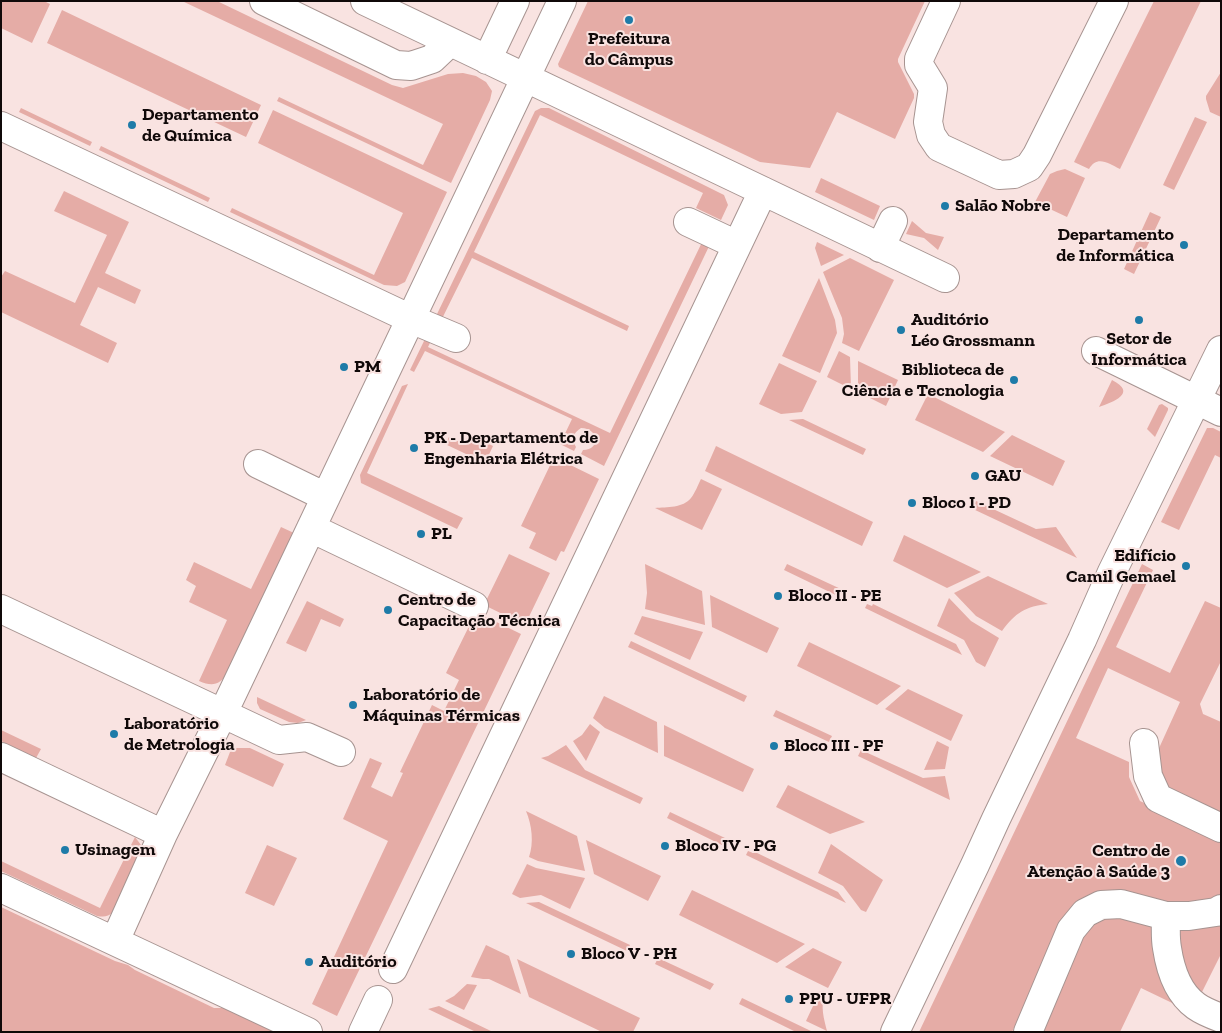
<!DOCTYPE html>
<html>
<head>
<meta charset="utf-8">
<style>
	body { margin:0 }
	#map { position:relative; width:1222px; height:1033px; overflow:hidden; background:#f9e3e1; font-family:"Zilla Slab",serif }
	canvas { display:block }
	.frame { position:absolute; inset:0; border:2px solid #100909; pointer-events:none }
</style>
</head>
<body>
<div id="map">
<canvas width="1222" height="1033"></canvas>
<div class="frame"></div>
</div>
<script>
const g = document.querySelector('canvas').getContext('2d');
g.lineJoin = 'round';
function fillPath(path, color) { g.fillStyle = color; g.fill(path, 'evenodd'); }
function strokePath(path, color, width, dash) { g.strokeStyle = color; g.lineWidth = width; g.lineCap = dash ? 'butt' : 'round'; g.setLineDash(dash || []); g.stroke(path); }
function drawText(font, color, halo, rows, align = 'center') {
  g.font = font + ' "Zilla Slab",serif'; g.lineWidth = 4; g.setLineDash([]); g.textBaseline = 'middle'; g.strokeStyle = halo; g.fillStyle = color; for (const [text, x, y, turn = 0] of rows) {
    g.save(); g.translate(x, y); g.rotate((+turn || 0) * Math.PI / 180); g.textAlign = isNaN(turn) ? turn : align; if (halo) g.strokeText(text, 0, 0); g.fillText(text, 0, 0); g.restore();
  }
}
fillPath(new Path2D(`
	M1,1H44L50,4L32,43L1,28Z
	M182,1H217L392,85L403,88L448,74L463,73L476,76L486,82L492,91L490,100L451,183L277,101L279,97L423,165L443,124Z
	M588,1H925L898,59V62L914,94V98L895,139L837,112L810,168L760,162L559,67L558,64Z
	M1154,1H1201L1120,169C1108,163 1097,155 1089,169L1074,162Z
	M62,10L261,105L246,137L47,43Z
	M1221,72V117L1210,112L1206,99V96Z
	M21,108L92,142L90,146L19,112Z
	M541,108H549L724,195L728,205L721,220L696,208L703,193L540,115L474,252L629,326L627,331L472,258L428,347L610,433L706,234L713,238L604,466L581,454L583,450C601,450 599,428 581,428C573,433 571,439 576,447L574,451L560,444L572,419L425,351L414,372L410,370L535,111Z
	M273,110L447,192L405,282L397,286L384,285L230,212L232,208L374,275L403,213L258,143Z
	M1195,117L1207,122L1174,190L1163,185Z
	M101,146L210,198L208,202L99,150Z
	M1065,169L1085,178L1067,217L1035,202L1050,174L1057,171Z
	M821,178L880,206L874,220L815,192Z
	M64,191L129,222L105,273L141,290L135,304L98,287L80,325L117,343L108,363L1,312V277L5,271L75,303L107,235L54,211Z
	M1150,212L1161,217L1134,274L1124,269Z
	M912,221L926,233L944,237L938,250L924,238L906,234Z
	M817,242L844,255L821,266L815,248Z
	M850,258L894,280L859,351L842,343L844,334L842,318L823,272Z
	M819,278L835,320L837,333L820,373L782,356Z
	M839,351L850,357L851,389L827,377Z
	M858,361L898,380L886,406L858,392Z
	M779,363L817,381L802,412L781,414L759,404Z
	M1112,380C1138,393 1113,402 1099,407Z
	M408,384L367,473L463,518L457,529L361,483L360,475L402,386Z
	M928,394L1005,432L983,452L915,420Z
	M1162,404L1168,408V410L1155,437L1147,429L1159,405Z
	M803,419L866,449L863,455L789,420Z
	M1207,428H1213L1221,432V458L1215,455L1179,530L1161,522Z
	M469,434L493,446L485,463L445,444L449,437L464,444Z
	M1012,435L1065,461L1053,486L990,456Z
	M716,446L873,522L862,546L705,471Z
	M554,457L599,479L564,552L561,551L556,561L529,548L536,533L521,526Z
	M701,479L722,489L702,530L655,508C667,507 683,508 691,498C695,493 698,485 701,479Z
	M976,501L1036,529L1056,527L1077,558L973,509Z
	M281,527L294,533L228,673C219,685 213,687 199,681L227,620L189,602L196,586L186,580L194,562L251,589Z
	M904,535L981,572L947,588L893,561Z
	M509,554L550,573L525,625L484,605Z
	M645,564L702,591L705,625L645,609L647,593Z
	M787,564L843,590L840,597L784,570Z
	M1142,564L1153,570L1116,647L1170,673L1205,601L1221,608V661L1200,704L1203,714L1221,722V817L1166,791L1155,757L1180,702L1108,668L1076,738L1129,762V777L1140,801L1221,839V900L1166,906L1061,925L1012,1032H919Z
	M988,576L1048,604C1026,606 1015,613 1002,631L976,616L954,593Z
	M710,595L779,628L767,653L712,627Z
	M949,598L971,621L999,638L985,667L976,662L964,640L937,626Z
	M307,601L344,619L340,627L321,619L306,652L286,643Z
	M867,604L872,606L873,604L956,644L962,655L865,608Z
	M476,612L521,634L337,1016L312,1004L388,841L343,819L370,758L382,763L371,787L392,797L403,773L400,772L432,705L444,711L459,680L446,673Z
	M642,616L703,632L690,660L634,634Z
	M631,641L747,696L744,702L628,647Z
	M809,642L901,686L877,705L797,666Z
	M908,689L963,715L951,741L885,709Z
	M604,696L657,722L658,753L605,728L593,718Z
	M257,697L306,720L298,723L289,722L260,709L257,703Z
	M776,710L832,736L829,742L773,716Z
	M590,724L600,732L586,761L573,741L582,735Z
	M664,725L754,769L743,792L664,756Z
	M1,730L41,749L36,758L1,741Z
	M937,741L949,747L945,769L924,770Z
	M566,745L585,770L643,798L640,804L541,758L548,756Z
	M236,748H250L284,764L273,787L225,765L230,752Z
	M861,750L923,778L945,776L950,800L858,756Z
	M788,785L865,822L830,834L776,807Z
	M526,811L577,836L585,871L538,861L529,857C534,843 532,825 526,811Z
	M670,812L725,838L722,845L667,818Z
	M135,837L141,845L142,851L113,912C108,917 104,917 97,916L1,871V861L100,908Z
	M586,840L661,876L648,901L594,874Z
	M831,844L883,880L866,912L861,910L843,886L818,873Z
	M267,845L297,858L274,906L245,893Z
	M748,851L753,853L755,852L838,892L846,903L746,855Z
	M527,864L536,868L585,878L570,909L541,895L520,898L512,894Z
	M692,890L805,944L777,963L679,915Z
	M539,902L630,945L627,951L526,903Z
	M1,907L115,961L128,965L135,970L214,1008H233L286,1032H1Z
	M1104,915L1124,917L1154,926L1193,1013L1141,988L1120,1032H1039L1079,934Z
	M1221,919V954L1198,1000L1183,981L1174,926Z
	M486,945L509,956L521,994L489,979H483L471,977Z
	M813,948L842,962L828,988L785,967Z
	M658,958L714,984L710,990L655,964Z
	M517,959L640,1018L633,1032H602L529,997Z
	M467,984L477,985L464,1010L445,1001L454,996Z
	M820,991L825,994C820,1006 824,1019 827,1031L806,1021Z
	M742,998L813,1032H796L739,1004Z
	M439,1006L493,1032H476L428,1009Z`), '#e5aca6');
const minor = new Path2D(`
	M264,1L396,65L411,66L432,59L450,42
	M365,1L945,278
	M946,1L919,59V65L933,88L928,122L931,135L939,147L999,175L1014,174L1029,167L1037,155L1114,1
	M487,60L515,1
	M1,126L411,319L456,338
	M688,222L737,245
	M880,248L893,221
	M1096,351L1221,412
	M258,464L326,497
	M311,528L474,606
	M1,609L279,740L307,737L341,752
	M1144,743L1148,776L1158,798L1221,828
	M1,757L163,834
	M1,888L308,1032
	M1166,916C1166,926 1165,937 1167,948C1170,968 1178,993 1196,1006C1203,1011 1213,1015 1221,1018
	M115,941L163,834L223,713L562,1
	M393,969L763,191
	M363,1032L378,1000
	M895,1032L975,865L996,819L1082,640L1112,572L1221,350
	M1028,1032L1071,930L1085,913L1101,905L1121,904L1166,916H1189L1216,912L1221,909`);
strokePath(minor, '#a79491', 30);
strokePath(minor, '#fff', 28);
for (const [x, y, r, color] of [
	[629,20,5,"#1e7ba8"],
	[132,125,5,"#1e7ba8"],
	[945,206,5,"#1e7ba8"],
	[1184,245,5,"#1e7ba8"],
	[1139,320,5,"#1e7ba8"],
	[901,330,5,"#1e7ba8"],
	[344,367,5,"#1e7ba8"],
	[1014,380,5,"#1e7ba8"],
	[414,448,5,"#1e7ba8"],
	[975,476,5,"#1e7ba8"],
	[912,503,5,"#1e7ba8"],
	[421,534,5,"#1e7ba8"],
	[1186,566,5,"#1e7ba8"],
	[778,596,5,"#1e7ba8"],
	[388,610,5,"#1e7ba8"],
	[353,705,5,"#1e7ba8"],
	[114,734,5,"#1e7ba8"],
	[774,746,5,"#1e7ba8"],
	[665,846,5,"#1e7ba8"],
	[65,850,5,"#1e7ba8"],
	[1181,861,6,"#1e7ba8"],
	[571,954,5,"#1e7ba8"],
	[309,962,5,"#1e7ba8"],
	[789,999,5,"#1e7ba8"]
]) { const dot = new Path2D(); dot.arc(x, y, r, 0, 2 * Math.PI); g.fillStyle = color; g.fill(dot); strokePath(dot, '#f9e3e1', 2); }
drawText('bold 18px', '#100909', '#f9e3e1', [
	["Prefeitura",629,39,"center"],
	["do Câmpus",629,60,"center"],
	["Departamento",142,115],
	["de Química",142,136],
	["Salão Nobre",955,206],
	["Departamento",1174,235,"right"],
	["de Informática",1174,256,"right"],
	["Auditório",911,320],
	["Léo Grossmann",911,341],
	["Setor de",1139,339,"center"],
	["Informática",1139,360,"center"],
	["PM",354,367],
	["Biblioteca de",1004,370,"right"],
	["Ciência e Tecnologia",1004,391,"right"],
	["PK - Departamento de",424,438],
	["Engenharia Elétrica",424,459],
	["GAU",985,476],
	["Bloco I - PD",922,503],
	["PL",431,534],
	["Edifício",1176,556,"right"],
	["Camil Gemael",1176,577,"right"],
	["Bloco II - PE",788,596],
	["Centro de",398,600],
	["Capacitação Técnica",398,621],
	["Laboratório de",363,695],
	["Máquinas Térmicas",363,716],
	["Laboratório",124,724],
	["de Metrologia",124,745],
	["Bloco III - PF",784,746],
	["Bloco IV - PG",675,846],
	["Usinagem",75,850],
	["Centro de",1170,851,"right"],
	["Atenção à Saúde 3",1170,872,"right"],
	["Bloco V - PH",581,954],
	["Auditório",319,962],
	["PPU - UFPR",799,999]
], 'left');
</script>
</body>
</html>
